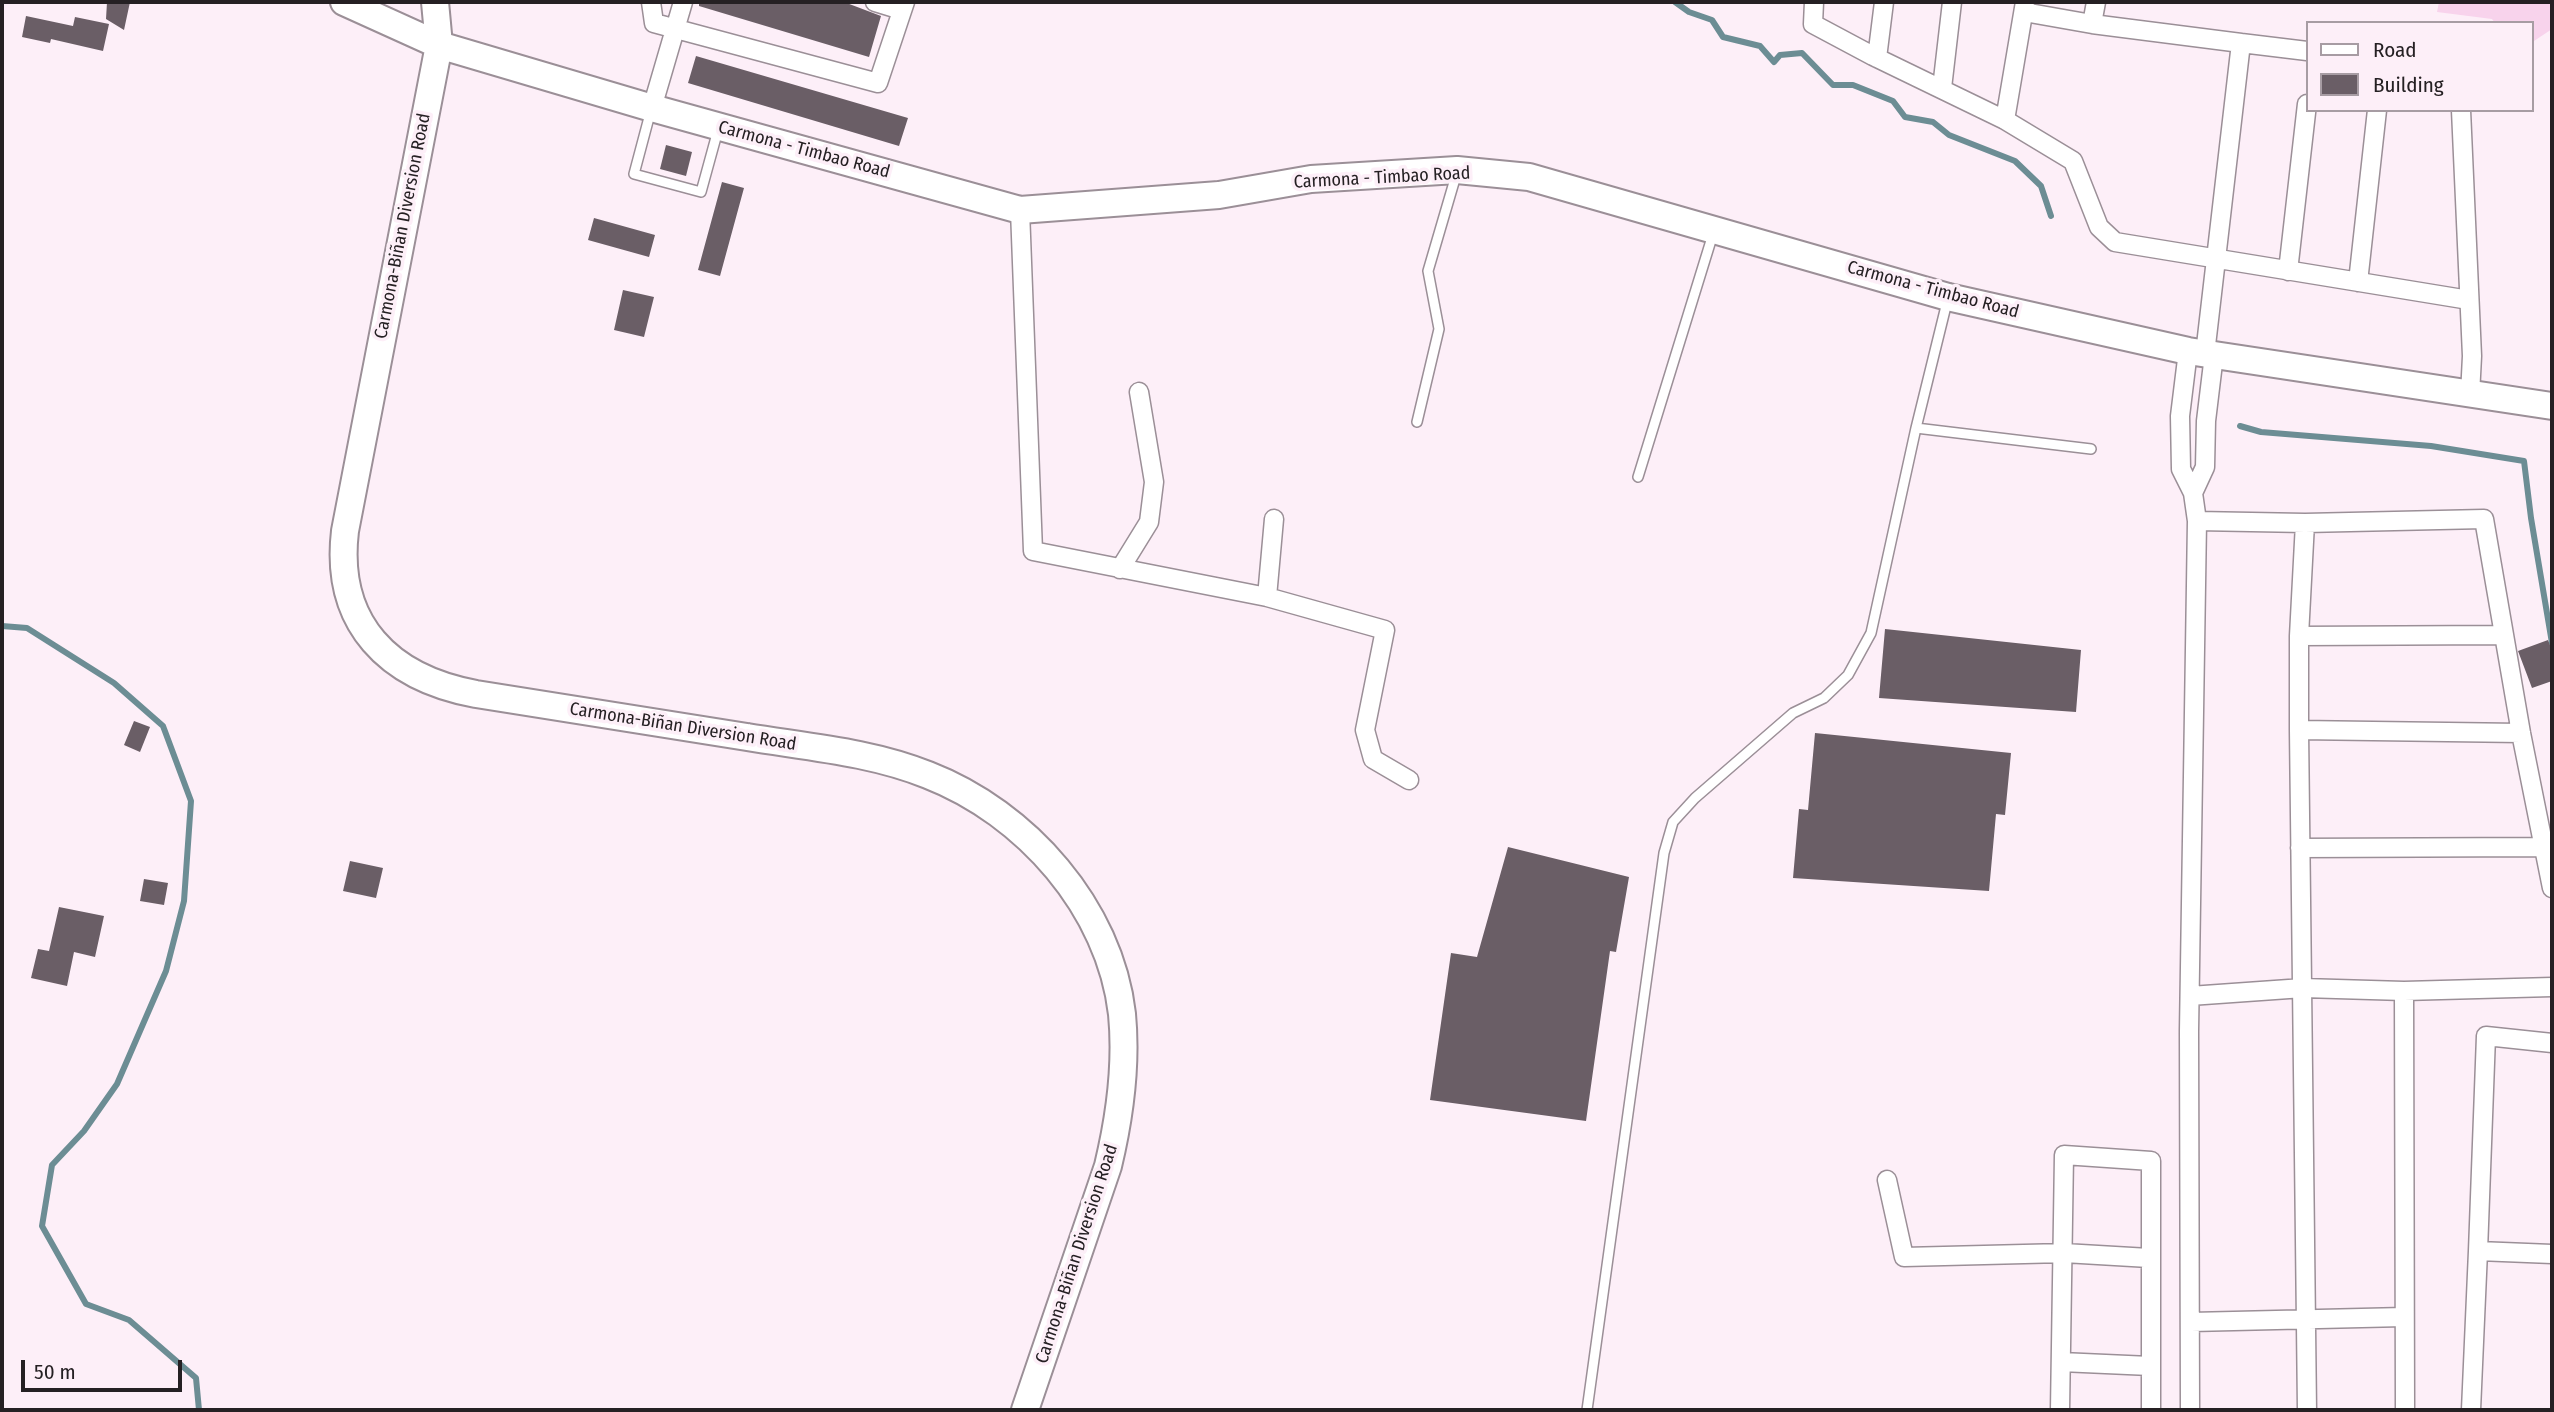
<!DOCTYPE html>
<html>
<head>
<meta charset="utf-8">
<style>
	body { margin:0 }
	#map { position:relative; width:2554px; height:1412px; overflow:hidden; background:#fdeff8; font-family:"Fira Sans Condensed",sans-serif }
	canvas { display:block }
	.frame { position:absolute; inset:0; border:4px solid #252023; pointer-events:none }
	.legend { position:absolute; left:2306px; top:21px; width:228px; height:91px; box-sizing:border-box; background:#fdeff8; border:2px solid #a79ca3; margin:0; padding:9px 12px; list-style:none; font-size:21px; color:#252023 }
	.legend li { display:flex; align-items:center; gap:14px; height:35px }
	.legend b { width:35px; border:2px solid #a79ca3 }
	.scale { position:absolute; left:21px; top:1360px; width:161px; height:32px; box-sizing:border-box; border:4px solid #252023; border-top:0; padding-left:9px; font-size:21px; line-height:24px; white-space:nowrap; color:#252023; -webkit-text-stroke:5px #fdeff8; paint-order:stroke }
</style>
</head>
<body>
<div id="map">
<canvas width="2554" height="1412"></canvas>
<div class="frame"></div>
<ul class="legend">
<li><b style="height:9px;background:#fff"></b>Road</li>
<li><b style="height:19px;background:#6a5e66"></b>Building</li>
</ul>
<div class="scale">50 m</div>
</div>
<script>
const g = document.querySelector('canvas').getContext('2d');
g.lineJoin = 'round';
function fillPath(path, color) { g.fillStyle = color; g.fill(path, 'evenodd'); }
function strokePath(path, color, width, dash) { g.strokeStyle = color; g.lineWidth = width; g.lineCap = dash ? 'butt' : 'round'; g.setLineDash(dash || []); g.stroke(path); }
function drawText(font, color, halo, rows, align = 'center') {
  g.font = font + ' "Fira Sans Condensed",sans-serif'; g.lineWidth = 7; g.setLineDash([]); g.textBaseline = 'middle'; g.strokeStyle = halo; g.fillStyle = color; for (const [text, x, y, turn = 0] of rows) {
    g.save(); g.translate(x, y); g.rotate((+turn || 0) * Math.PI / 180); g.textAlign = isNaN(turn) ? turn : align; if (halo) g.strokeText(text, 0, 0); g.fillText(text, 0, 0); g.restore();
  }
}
fillPath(new Path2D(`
	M2439,2H2552V29L2531,43V23H2495L2492,19L2437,12Z`), '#f8d3ec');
strokePath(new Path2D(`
	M1675,2L1689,12L1712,20L1723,37L1760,46L1774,62L1780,55L1802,53L1833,85H1853L1893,101L1905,117L1933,122L1949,135L2015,161L2041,186L2051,216
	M2240,426L2261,432L2431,446L2524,461L2531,518L2552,643
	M2,626L27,628L114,683L163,726L191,801L184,901L166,971L117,1084L84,1131L52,1165L42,1226L86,1304L129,1320L196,1378L199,1410`), '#6c8d94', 6);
fillPath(new Path2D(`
	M107,2H130L124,30L106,19Z
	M699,2H844L881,16L869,57L699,6Z
	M26,16L73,26L75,17L109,24L103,51L51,39L50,43L22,37Z
	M696,56L908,118L899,146L688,83Z
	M666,145L692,152L686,176L660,169Z
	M722,182L744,188L720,276L698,270Z
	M594,218L655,235L649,257L588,240Z
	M623,290L654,297L644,337L614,330Z
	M1885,629L2081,650L2076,712L1879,698Z
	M2548,640L2552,650V681L2532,688L2518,651Z
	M134,721L150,727L140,752L124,745Z
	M1815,733L2011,753L2005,815L1996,814L1989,891L1793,878L1799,809L1808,810Z
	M1508,847L1629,877L1616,952L1610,951L1586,1121L1430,1100L1451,953L1477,957Z
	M350,861L383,868L376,898L343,891Z
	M144,879L168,883L164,905L140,901Z
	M59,907L104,916L95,957L74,952L67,986L31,978L38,949L49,951Z`), '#6a5e66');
const service = new Path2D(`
	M651,110L634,174L701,192L718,130
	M1417,422L1439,329L1428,271L1457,172
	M1916,428L2091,449
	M1638,477L1713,234
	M1587,1410L1664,853L1673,822L1695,798L1793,713L1824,698L1848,675L1871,633L1916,428L1948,298`);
const minor = new Path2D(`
	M651,2L654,23L878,83L905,2
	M875,2L901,10
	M1814,2L1813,24L1873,56L2005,120L2073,161L2099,227L2115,242L2469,300
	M2024,12L2092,24L2241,43
	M2092,24L2096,2
	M1877,58L1884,2
	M1942,88L1952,2
	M652,108L683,2
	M2461,110L2472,356L2470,395
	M2005,120L2025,2
	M1020,210L1033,551L1267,597L1385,630L1365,730L1373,759L1409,780
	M2288,271L2307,104
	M2358,282L2377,110
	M2188,351L2180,416L2181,469L2193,493L2197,521L2189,1031L2190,1410
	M2205,354L2241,43L2307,51
	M2193,493L2205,467L2206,421L2214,355
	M2197,521L2305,523L2484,519L2521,733L2552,888
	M2305,523L2299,636V730L2307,1410
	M1120,569L1149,522L1154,482L1139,392
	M1267,597L1274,519
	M2299,636L2504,635
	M2299,730L2521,733
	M2300,848L2544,847
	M2404,991L2405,1410
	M2190,996L2303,988L2404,991L2552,987
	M2552,1043L2486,1036L2478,1251L2552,1254
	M1887,1180L1904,1257L2064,1253L2149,1258
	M2191,1322L2404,1317
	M2061,1362L2150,1366
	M2060,1410L2064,1155L2151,1161V1410
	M2471,1410L2478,1251`);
const secondary = new Path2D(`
	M344,2L439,45L652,108L1020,210L1219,195L1311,179L1457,170L1529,177L1948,297L2188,351L2552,406
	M435,2L439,45L345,531C334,624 389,678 476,694C567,709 657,723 747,737C808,747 871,752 928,775C1026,813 1110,908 1122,1014C1127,1066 1120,1116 1108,1166L1025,1410`);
strokePath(service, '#9b8f97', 12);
strokePath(minor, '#9b8f97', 21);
strokePath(secondary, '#9b8f97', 30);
strokePath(service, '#fff', 9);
strokePath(minor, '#fff', 18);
strokePath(secondary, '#fff', 26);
drawText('18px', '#252023', '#fdeff8', [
	["Carmona - Timbao Road",804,150,15],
	["Carmona - Timbao Road",1382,178,-3],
	["Carmona-Biñan Diversion Road",403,226,-79],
	["Carmona - Timbao Road",1933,290,15],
	["Carmona-Biñan Diversion Road",683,727,9],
	["Carmona-Biñan Diversion Road",1077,1254,-72]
]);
</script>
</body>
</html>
